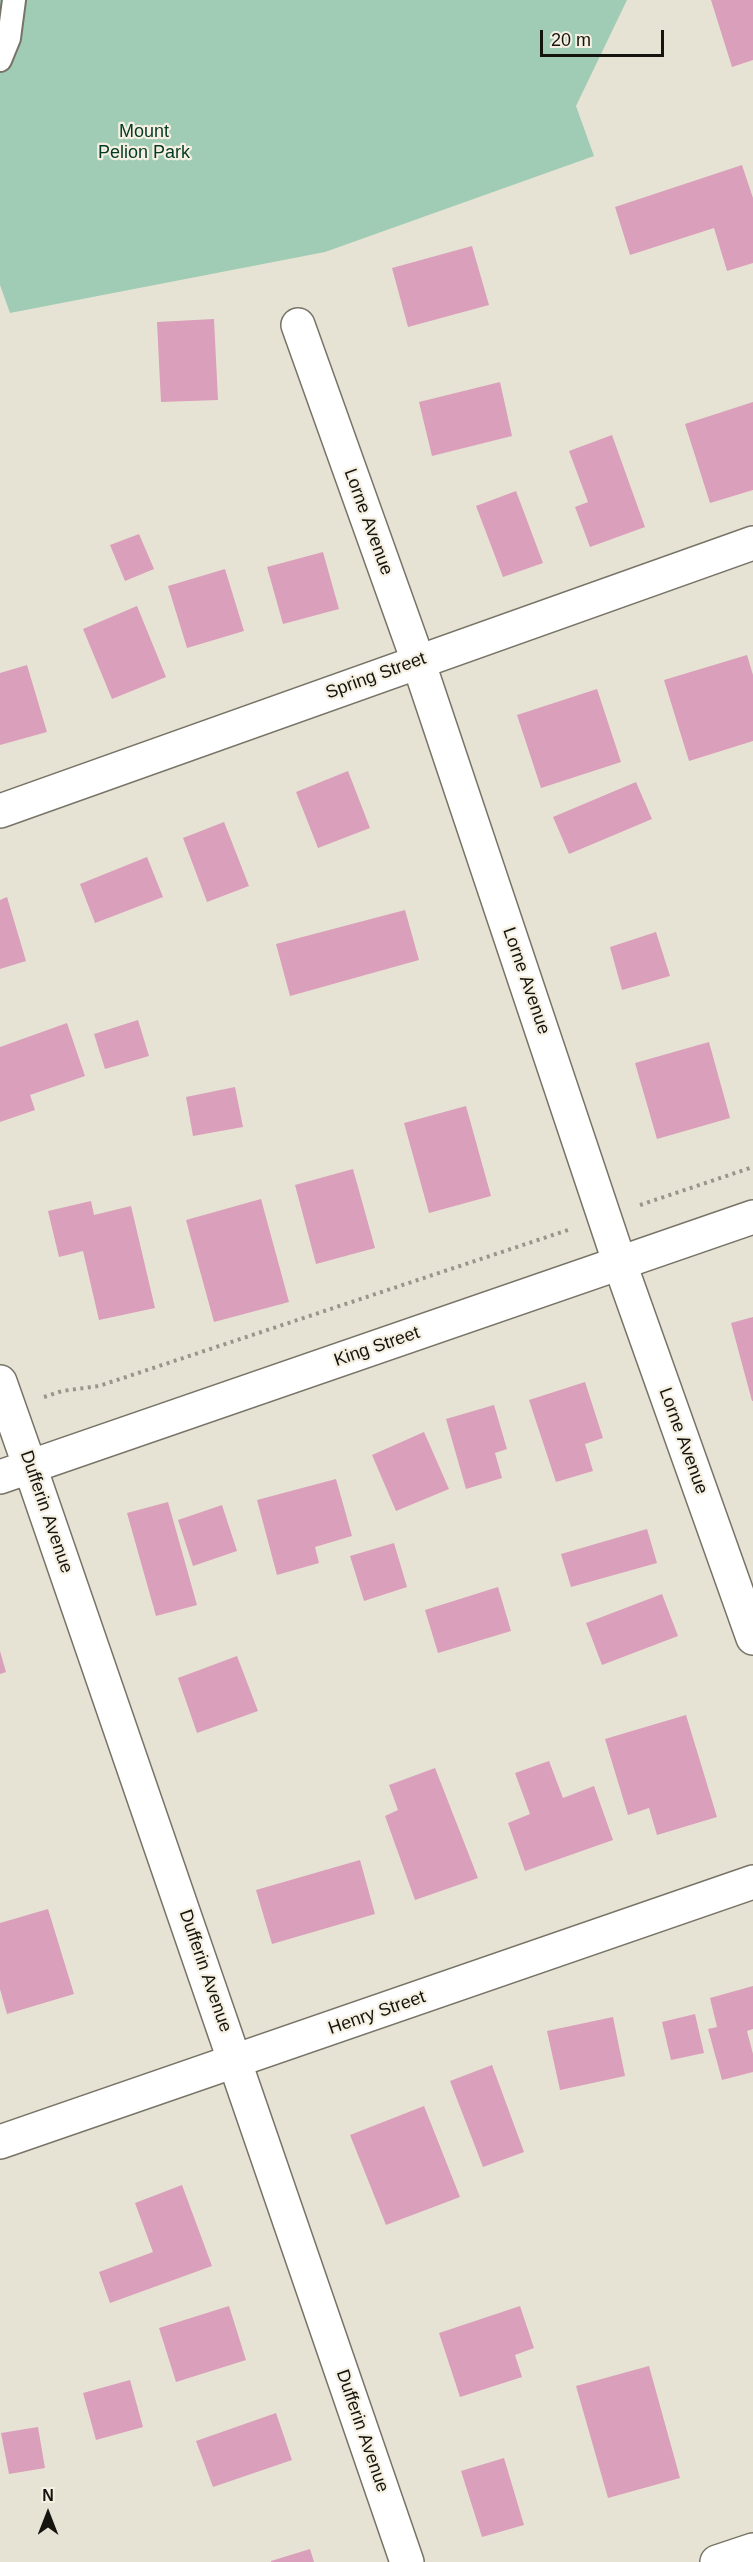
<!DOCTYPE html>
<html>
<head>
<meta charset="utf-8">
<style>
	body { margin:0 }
	#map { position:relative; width:753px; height:2562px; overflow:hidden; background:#e7e3d4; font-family:Helvetica,sans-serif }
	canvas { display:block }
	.north { position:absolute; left:18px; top:2484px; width:60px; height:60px; -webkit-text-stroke:4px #f5f0e1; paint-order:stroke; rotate:0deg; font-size:16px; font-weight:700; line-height:24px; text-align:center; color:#15140f }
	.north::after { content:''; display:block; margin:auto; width:21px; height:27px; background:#15140f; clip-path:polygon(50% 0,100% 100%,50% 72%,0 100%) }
	.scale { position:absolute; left:540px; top:30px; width:124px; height:27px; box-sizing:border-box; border:3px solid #15140f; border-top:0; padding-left:8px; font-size:18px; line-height:21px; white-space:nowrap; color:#15140f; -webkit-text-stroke:4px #f5f0e1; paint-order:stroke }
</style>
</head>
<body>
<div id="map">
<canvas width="753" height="2562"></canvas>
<div class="north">N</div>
<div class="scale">20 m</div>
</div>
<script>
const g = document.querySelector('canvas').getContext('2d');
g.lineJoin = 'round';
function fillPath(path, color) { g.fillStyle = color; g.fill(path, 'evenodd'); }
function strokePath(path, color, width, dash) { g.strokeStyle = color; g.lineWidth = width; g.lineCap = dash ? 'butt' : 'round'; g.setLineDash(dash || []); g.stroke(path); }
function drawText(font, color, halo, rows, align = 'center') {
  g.font = font + ' Helvetica,sans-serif'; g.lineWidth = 4.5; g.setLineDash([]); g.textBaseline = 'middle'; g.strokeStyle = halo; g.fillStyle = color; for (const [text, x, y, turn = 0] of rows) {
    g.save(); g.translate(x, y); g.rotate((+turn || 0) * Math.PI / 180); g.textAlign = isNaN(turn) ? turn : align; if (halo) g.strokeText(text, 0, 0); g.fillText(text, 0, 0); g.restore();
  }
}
fillPath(new Path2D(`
	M0,0H627L576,106L594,156L325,252L10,313L0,285Z`), '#a0ccb5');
fillPath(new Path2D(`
	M711,0H753V60L732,67Z
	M742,165L753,198V263L727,271L714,228L630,255L615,207Z
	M472,246L489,305L408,327L392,268Z
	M214,319L218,400L161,402L157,322Z
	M500,382L512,436L432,456L419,402Z
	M753,402V490L710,503L685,424Z
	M612,435L645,527L590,547L575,507L588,502L569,451Z
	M516,491L543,563L503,577L476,506Z
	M139,534L154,569L125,581L110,545Z
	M323,552L339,609L283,624L267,567Z
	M225,569L244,631L187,648L168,586Z
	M137,606L166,677L112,699L83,629Z
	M747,655L753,675V741L689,761L664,680Z
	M27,665L47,732L0,745V673Z
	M597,689L621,762L541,788L517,715Z
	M348,771L370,828L318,848L296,792Z
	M636,782L652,819L569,854L553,817Z
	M224,822L249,886L207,902L183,838Z
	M147,857L163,897L95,923L80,884Z
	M7,897L26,961L0,969V900Z
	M405,910L419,960L290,996L276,944Z
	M656,932L670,976L622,990L610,947Z
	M138,1020L149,1056L105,1069L94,1034Z
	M67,1023L85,1076L30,1095L35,1110L0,1122V1047Z
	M709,1042L730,1118L657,1139L635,1063Z
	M235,1087L243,1127L193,1136L186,1097Z
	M466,1106L491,1196L429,1213L404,1123Z
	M353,1169L375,1248L316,1264L295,1185Z
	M261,1199L289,1302L214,1322L186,1220Z
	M91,1201L94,1215L131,1206L155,1308L99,1320L83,1251L59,1257L48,1211Z
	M753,1317V1401H752L731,1323Z
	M585,1382L603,1438L585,1444L593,1471L556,1482L529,1400Z
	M494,1405L507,1449L495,1453L502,1478L466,1489L446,1419Z
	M424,1432L449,1489L396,1511L372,1455Z
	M336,1479L352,1536L315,1547L319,1563L277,1575L257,1500Z
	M168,1502L197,1605L156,1616L127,1513Z
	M222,1505L237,1551L193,1566L178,1520Z
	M647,1529L657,1563L571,1587L561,1554Z
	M394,1543L407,1587L364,1601L350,1556Z
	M498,1587L511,1631L438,1653L425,1610Z
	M662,1594L678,1636L602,1665L586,1623Z
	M0,1651L6,1672L0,1674Z
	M237,1656L258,1711L197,1733L178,1678Z
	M686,1715L717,1817L657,1835L649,1808L628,1815L605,1739Z
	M549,1761L563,1798L594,1786L613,1840L525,1871L508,1823L530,1814L515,1773Z
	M435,1768L478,1878L415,1900L385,1816L398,1810L389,1785Z
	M360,1860L375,1914L272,1944L256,1890Z
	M48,1909L74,1994L7,2014L0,1989V1923Z
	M753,1986V2029L747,2031L753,2054V2072L722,2080L708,2029L717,2027L710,1998Z
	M695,2014L704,2053L671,2060L662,2022Z
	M613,2017L625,2076L560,2090L547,2031Z
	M492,2065L524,2152L483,2167L450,2081Z
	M424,2106L460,2197L386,2225L350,2135Z
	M182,2185L212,2266L110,2303L99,2272L153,2252L135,2203Z
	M229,2306L246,2360L176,2382L159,2328Z
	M520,2306L534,2348L515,2355L522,2377L460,2397L439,2333Z
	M649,2366L680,2478L608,2498L576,2386Z
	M130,2380L143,2427L96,2440L83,2393Z
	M276,2413L292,2460L213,2487L196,2441Z
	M38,2427L45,2468L9,2474L1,2433Z
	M504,2458L524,2525L482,2537L461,2471Z
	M310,2549L314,2562H271V2561Z`), '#da9fba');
const lane = new Path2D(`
	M0,60L9,38L14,0`);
const street = new Path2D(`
	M298,325L418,661L620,1264L753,1638
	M0,811L753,543
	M0,1382L30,1467
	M0,2142L753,1882`);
const secondary = new Path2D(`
	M30,1467L407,2562
	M0,1477L753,1217`);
const primary = new Path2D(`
	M717,2562L753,2550`);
strokePath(lane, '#777366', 26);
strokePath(street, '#777366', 36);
strokePath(secondary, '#777366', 36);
strokePath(primary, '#777366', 36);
strokePath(new Path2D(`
	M640,1205L753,1167
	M44,1397L62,1391L99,1386L568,1230`), '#98968a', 4, [3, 4.5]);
strokePath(lane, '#fff', 22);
strokePath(street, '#fff', 33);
strokePath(secondary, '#fff', 33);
strokePath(primary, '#fff', 33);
drawText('18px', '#033a26', '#f5f0e1', [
	["Mount",144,132],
	["Pelion Park",144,153]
]);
drawText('18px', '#15140f', '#f5f0e1', [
	["Lorne Avenue",368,522,70],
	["Spring Street",376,676,-20],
	["Lorne Avenue",526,981,71],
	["King Street",377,1347,-19],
	["Lorne Avenue",683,1441,70],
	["Dufferin Avenue",46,1512,71],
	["Dufferin Avenue",205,1971,71],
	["Henry Street",377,2013,-19],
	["Dufferin Avenue",362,2431,71]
]);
</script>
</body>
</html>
